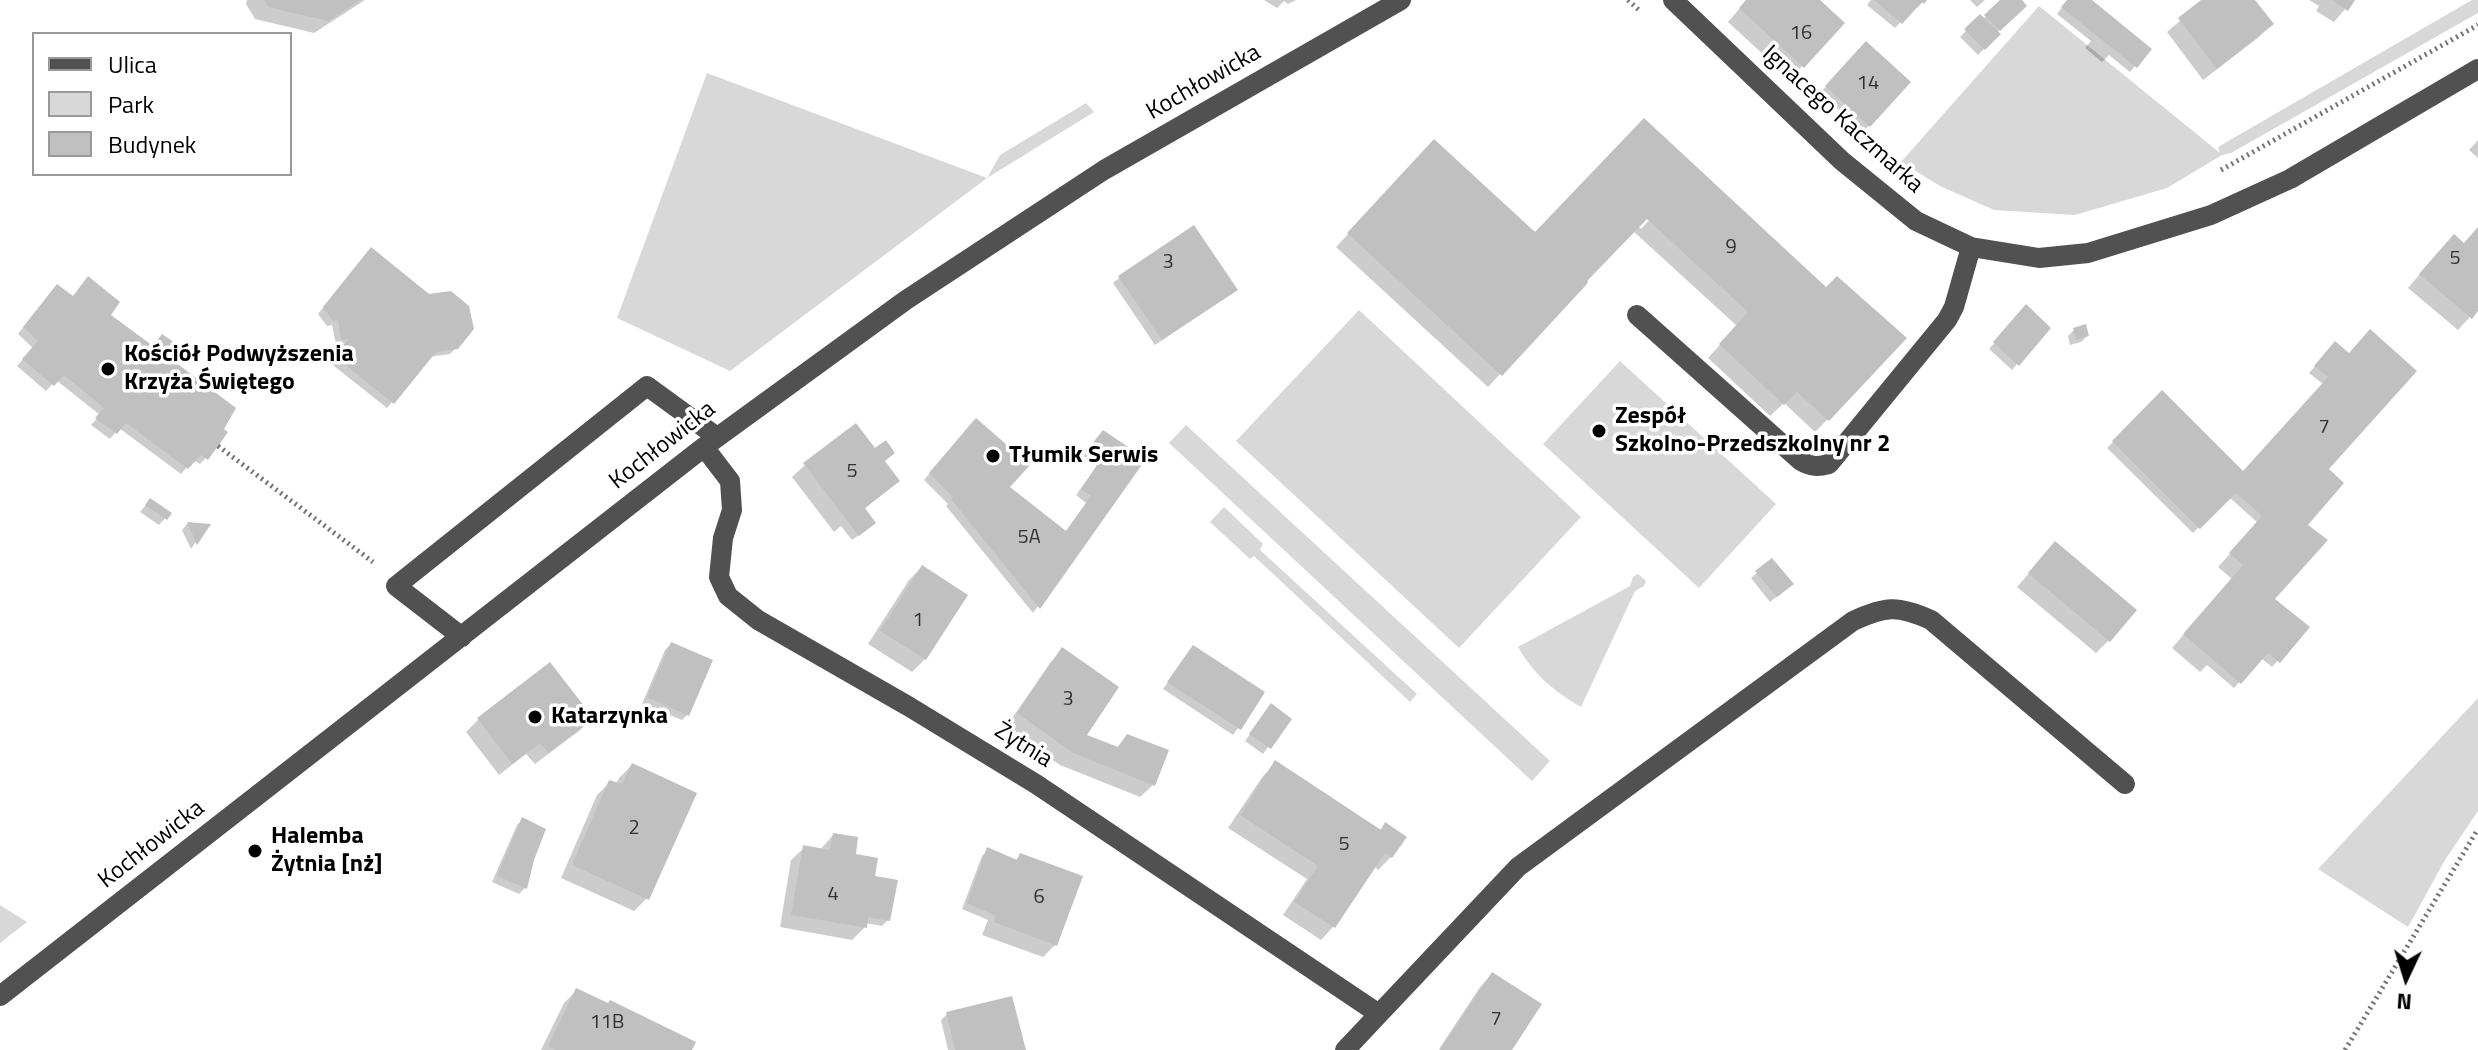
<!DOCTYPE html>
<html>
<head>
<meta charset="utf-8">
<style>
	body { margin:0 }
	#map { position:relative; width:2478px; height:1050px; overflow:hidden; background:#fff; font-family:"Titillium Web",sans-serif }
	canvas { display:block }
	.legend { position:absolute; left:32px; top:32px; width:260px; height:144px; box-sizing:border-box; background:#fff; border:2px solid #999; margin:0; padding:10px 14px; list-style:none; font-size:24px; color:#000 }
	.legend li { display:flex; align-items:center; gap:16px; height:40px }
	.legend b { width:40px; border:2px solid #999 }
	.north { position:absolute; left:2366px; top:938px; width:80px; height:80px; -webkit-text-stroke:6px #fff; paint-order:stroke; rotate:184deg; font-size:22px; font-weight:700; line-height:32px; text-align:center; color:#000 }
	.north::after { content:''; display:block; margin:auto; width:28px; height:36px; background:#000; clip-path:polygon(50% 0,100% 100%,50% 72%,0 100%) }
</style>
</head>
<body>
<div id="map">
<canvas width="2478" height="1050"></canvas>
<ul class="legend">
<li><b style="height:10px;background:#515151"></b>Ulica</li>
<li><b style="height:22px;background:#d8d8d8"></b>Park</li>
<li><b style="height:22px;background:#c0c0c0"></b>Budynek</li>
</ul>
<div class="north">N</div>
</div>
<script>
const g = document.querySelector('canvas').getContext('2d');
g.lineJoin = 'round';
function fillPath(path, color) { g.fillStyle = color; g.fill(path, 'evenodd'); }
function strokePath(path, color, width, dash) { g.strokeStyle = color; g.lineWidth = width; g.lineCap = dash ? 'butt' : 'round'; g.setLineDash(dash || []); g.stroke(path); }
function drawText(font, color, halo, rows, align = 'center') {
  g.font = font + ' "Titillium Web",sans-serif'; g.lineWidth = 7; g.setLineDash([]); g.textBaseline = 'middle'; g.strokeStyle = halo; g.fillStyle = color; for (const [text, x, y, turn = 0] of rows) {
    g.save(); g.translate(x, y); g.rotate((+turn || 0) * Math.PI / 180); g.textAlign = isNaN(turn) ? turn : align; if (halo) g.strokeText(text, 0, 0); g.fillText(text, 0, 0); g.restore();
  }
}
fillPath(new Path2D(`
	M2472,0H2478V13L2231,153L2222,155L2167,188L2075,215L1994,210L1940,186L1901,162L2039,6L2220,153L2218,147Z
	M707,73L987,178L1000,155L1086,103L1094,112L987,178L730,371L617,318Z
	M1359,310L1581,517L1459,648L1236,441Z
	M1620,361L1776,504L1699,588L1543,444Z
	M1186,425L1550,761L1532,781L1169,443Z
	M1224,507L1263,544L1260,550L1417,694L1410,702L1254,556L1250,559L1210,522Z
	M1638,574L1646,581L1644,586L1635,591L1581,707C1554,691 1534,675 1518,647L1630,586L1633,577Z
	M2478,698V811L2445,860L2408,927L2318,869Z
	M0,905L27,922L0,943Z`), '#d8d8d8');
fillPath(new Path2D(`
	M247,0H365L314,33L255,19L246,4Z
	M1264,0H1296L1288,4L1284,1L1277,8Z
	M1747,0H1817L1842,23L1790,79L1728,22Z
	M1871,0H1925L1917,8L1915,7L1895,28L1867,5Z
	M1970,0H1985L1977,7Z
	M2003,0H2019L2024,5L1996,33L1998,34L1978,55L1960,37L1980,17L1983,19Z
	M2068,0H2088L2135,66L2130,72L2109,55L2102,62L2085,48L2091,41L2057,14Z
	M2204,0H2253L2271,24L2259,37L2203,80L2167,32Z
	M2309,0H2353L2334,22L2316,11L2319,6Z
	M1866,44L1908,82L1863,132L1820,93Z
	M1632,133L1828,419L1815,432L1784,403L1770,416L1708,358L1737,326L1633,231L1488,387L1336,247L1422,154L1535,234ZM1646,217H1652L1641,229L1638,226Z
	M2478,140V158L2469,150Z
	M2478,228V308L2458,330L2408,288L2441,249L2463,245Z
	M365,256L457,347L450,354L429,357L387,408L329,362L347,343L336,345L332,325L327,326L318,314Z
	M1119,278L1229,295L1155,345L1113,283Z
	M51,292L72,298L108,315L172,363L206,458L200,464L193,460L181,474L119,428L110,439L91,425L100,415L56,380L46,391L17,366L33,348L18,334Z
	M2020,313L2017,364L2012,370L1989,349Z
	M2074,330L2087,336L2081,342L2070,345L2068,336Z
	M2329,350L2326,470L2294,537L2272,599L2307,628L2272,667L2261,658L2234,688L2207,665L2200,672L2172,648L2232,579L2218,567L2258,523L2229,497L2193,533L2107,448L2162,393L2243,474L2323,384L2309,373Z
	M974,420L1007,488L1065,533L1086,503L1076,495L1097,466L1084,456L1097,438L1143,460L1033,613L946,506L948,504L924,480Z
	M883,462L897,481L863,510L868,529L852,540L841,526L834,532L792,477L805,465Z
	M150,500L169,514L159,525L140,512Z
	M187,524L207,525L191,549L182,530Z
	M2043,557L2109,640L2096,653L2017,587Z
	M922,567L925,659L912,672L868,644L909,580Z
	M1757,573L1785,590L1770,602L1751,578Z
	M671,644L688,714L682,720L642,704L665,650Z
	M1193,648L1263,693L1233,735L1163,689Z
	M1062,650L1084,736L1116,748L1128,736L1153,785L1140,797L1060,765L1006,727L1050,663Z
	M550,665L591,719L579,731L535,764L526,754L499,775L466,732L478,720Z
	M1265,712L1289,719L1263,754L1245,741Z
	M1276,763L1379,831L1385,825L1391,857L1378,870L1374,866L1333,927L1321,940L1283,915L1307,879L1228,828L1263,776Z
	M632,765L647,898L634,911L561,878L597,795L610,782L616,784L619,778Z
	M523,819L532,860L525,888L519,894L492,882L517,825Z
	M833,835L873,877L888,920L882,926L865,923V927L852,940L780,927L791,860L804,848L820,850Z
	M988,850L1015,861L1020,855L1055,945L1043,957L982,935L988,920L962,909L982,856Z
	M1492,974L1510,1050H1440L1439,1049L1480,987Z
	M577,990L690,1050H541L564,1003Z
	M947,1014L1024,1050H948L941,1020Z`), '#0003');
fillPath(new Path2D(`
	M264,0H361L328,21L268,7Z
	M1746,0H1820L1845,23L1804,68L1739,8Z
	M1874,0H1927L1924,4L1922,2L1902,24Z
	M2000,0H2022L2027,6L2000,31L1984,15Z
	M2067,0H2092L2152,49L2137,68L2061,7Z
	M2201,0H2255L2274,24L2217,69L2178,18Z
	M2331,0H2355L2348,11Z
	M1980,14L2001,34L1985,50L1964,29Z
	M1866,41L1911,82L1870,127L1825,86Z
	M1644,118L1826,287L1837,276L1907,338L1829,421L1797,392L1784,405L1719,344L1748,312L1647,219L1588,280L1587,284L1502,376L1347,233L1434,139L1535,232Z
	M1194,225L1238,290L1162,340L1118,276Z
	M2478,227V311L2472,319L2419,274L2454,234L2464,243Z
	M371,247L429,294L451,291L469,306L474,329L458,349L436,352L394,404L333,355L349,339L341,340L338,320L333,321L323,307Z
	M88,276L120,302L111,315L153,346L162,334L184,349L175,362L236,408L224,429L228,432L208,460L201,455L188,469L126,423L117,434L95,418L104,408L64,375L54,386L22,359L38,341L23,327L57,284L73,296Z
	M2026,304L2051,328L2019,366L1993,342Z
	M2086,324L2089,336L2076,340L2073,328Z
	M2370,329L2417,371L2329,469L2344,483L2308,525L2328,540L2275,599L2310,627L2280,663L2268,653L2241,684L2183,634L2243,565L2229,553L2262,516L2236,493L2200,529L2112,441L2162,390L2243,471L2328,377L2314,366L2335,341L2349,353Z
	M976,418L1030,465L1010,487L1066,531L1091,496L1081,489L1101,459L1088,449L1103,430L1146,459L1040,609L951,499L953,497L929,473Z
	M856,423L875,448L886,440L895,453L885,461L900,481L865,508L876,523L859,536L803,463Z
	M150,498L172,513L167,520L145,505Z
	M187,522L211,524L197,545Z
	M2055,541L2137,610L2110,642L2028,573Z
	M1772,558L1794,584L1777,597L1755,571Z
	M922,565L968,595L926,660L880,631Z
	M671,642L713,660L689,716L647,697Z
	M1193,645L1265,692L1241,730L1167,682Z
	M1062,647L1119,687L1087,735L1118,747L1127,734L1169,750L1155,786L1073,753L1017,713Z
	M550,662L594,719L548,753L540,743L512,764L477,718Z
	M1271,703L1292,719L1271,749L1249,734Z
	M1275,760L1381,830L1385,822L1407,837L1392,858L1385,853L1335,928L1294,902L1318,866L1240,815Z
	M632,763L697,793L649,900L572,865L609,780L622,784Z
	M522,817L546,829L534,860L527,889L497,876Z
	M833,833L858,837L856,854L878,858L875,876L898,880L890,921L868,917L867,928L791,915L803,845L830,850Z
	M987,847L1017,860L1020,853L1083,876L1057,946L994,922L996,916L967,903Z
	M1492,972L1542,1004L1512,1050H1440Z
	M576,988L608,1003L610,1000L696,1042L692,1050H556L548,1046Z
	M1012,996L1026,1050H955L946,1012Z`), '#c0c0c0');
strokePath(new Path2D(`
	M1628,0L1641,12
	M2221,170L2478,25
	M218,446L373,562
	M2345,1050L2478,829`), '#737373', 5, [2, 4]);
strokePath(new Path2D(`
	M1673,0L1842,161L1916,221L1971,247L2039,258L2088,253L2211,215L2290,179L2478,69
	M1637,315L1801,461C1811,467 1818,467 1829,464L1947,320L1954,307L1971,247
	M704,447L730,481L732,510L723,538L719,577L728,596L758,620L908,706L1036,784L1379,1014L1345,1050
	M462,637L396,586L647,386L717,437
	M0,996L704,447L906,300L1104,170L1401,0
	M1379,1014L1518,867L1853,621C1885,606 1898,605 1931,620L2125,784`), '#515151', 20);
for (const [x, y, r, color] of [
	[108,369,8,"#000"],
	[1599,431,8,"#000"],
	[993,456,8,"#000"],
	[535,717,8,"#000"],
	[255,851,8,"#000"]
]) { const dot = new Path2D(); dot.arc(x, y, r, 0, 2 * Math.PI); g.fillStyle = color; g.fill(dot); strokePath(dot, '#fff', 3); }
drawText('20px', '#303030', null, [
	["16",1801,34],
	["14",1868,84],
	["9",1731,248],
	["5",2455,259],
	["3",1168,263],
	["7",2324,428],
	["5",852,472],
	["5A",1029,538],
	["1",918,621],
	["3",1068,700],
	["2",634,829],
	["5",1344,845],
	["4",833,895],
	["6",1039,898],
	["7",1496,1020],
	["11B",607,1023]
]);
drawText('24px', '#000', '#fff', [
	["Kochłowicka",1204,83,-30],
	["Ignacego Kaczmarka",1842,120,42],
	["Kochłowicka",663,446,-38],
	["Żytnia",1023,746,32],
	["Kochłowicka",152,845,-38]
]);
drawText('bold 24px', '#000', '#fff', [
	["Kościół Podwyższenia",124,355],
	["Krzyża Świętego",124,383],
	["Zespół",1615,417],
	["Szkolno-Przedszkolny nr 2",1615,445],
	["Tłumik Serwis",1009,456],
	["Katarzynka",551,717],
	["Halemba",271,837],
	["Żytnia [nż]",271,865]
], 'left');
</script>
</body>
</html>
